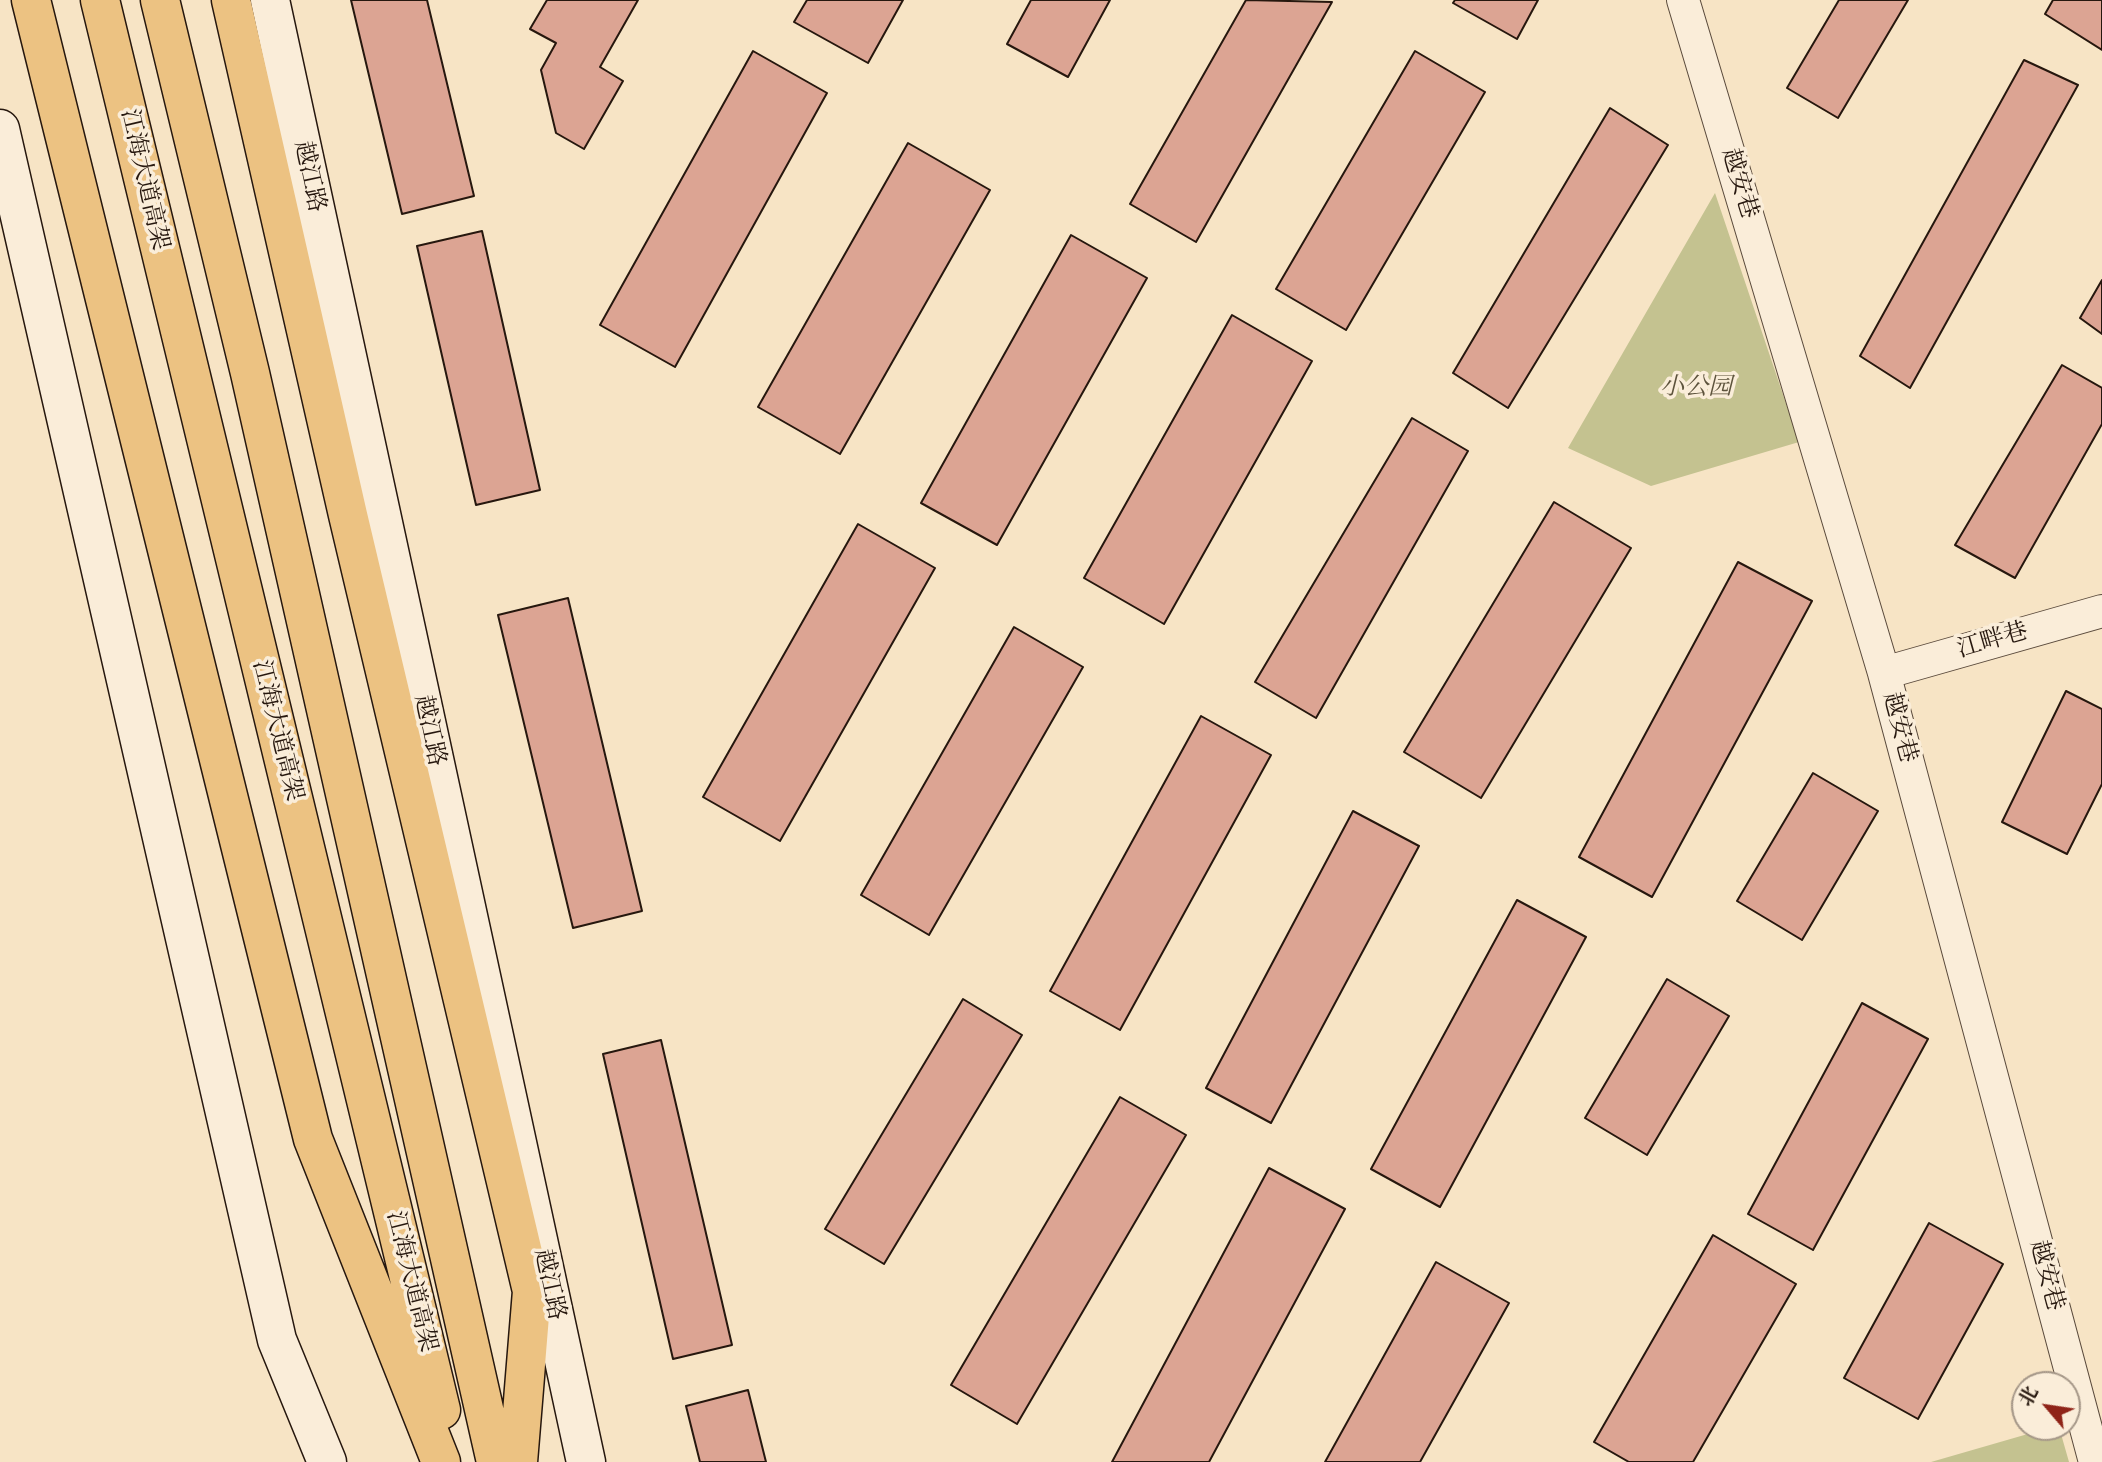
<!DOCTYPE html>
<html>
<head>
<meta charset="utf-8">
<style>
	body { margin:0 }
	#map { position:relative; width:2102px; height:1462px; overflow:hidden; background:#f7e4c5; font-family:"IM FELL English","Noto Serif SC",serif }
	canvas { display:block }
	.north { position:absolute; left:2011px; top:1371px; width:70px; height:70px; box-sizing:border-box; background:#faedd9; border:2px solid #a59788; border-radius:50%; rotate:299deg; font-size:19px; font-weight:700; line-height:28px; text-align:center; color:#26170e }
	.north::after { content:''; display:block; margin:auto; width:24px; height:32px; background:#8f2418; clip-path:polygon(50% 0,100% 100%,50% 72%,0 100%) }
</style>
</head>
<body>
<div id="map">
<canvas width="2102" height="1462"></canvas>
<div class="north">北</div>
</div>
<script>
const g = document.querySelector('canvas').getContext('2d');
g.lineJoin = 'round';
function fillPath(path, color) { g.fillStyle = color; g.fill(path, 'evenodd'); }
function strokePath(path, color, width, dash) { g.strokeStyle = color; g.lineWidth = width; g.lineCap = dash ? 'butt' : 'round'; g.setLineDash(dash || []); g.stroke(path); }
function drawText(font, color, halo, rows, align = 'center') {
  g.font = font + ' "IM FELL English","Noto Serif SC",serif'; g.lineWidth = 7; g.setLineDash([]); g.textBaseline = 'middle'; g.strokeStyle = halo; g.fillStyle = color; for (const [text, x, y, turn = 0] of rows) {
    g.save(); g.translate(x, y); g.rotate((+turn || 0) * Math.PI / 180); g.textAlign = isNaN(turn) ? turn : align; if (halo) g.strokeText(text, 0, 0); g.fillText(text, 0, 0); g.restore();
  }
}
fillPath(new Path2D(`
	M1715,193L1799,442L1651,486L1568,448Z
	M2052,1427H2059L2069,1462H1931Z`), '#c4c290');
const building = new Path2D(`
	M351,0H427L474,196L402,214Z
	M547,0H638L600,67L623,81L584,149L556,133L541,70L556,43L530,29Z
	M807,0H903L868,63L794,22Z
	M1031,0H1110L1068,77L1007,44Z
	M1246,0L1332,2L1196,242L1130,204Z
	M1455,0H1538L1517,39L1453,3Z
	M1839,0H1908L1838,118L1787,88Z
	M2053,0H2102V50L2045,14Z
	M753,51L827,93L675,367L600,325Z
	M1415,51L1485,92L1346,330L1276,289Z
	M2024,60L2078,85L1910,388L1860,356Z
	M1610,108L1668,145L1508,408L1453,373Z
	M908,143L990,190L840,454L758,407Z
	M482,231L540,490L476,505L417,246Z
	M1071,235L1147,278L997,545L921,503Z
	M2102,280V334L2080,318Z
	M1232,315L1312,361L1164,624L1084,578Z
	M2062,365L2102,388V424L2015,578L1955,545Z
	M1412,418L1468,451L1316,718L1255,682Z
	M1554,502L1631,548L1481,798L1404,752Z
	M858,524L935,568L780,841L703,797Z
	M1738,562L1812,601L1652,897L1579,857Z
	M568,598L642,911L573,928L498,615Z
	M1014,627L1083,667L929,935L861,895Z
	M2066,691L2102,709V784L2067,854L2002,822Z
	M1201,716L1271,755L1120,1030L1050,991Z
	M1813,773L1878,811L1802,940L1737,901Z
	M1353,811L1419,846L1271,1123L1206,1088Z
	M1517,900L1586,937L1440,1207L1371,1169Z
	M1667,979L1729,1016L1647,1155L1585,1118Z
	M963,999L1022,1035L884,1264L825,1229Z
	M1862,1003L1928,1039L1813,1250L1748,1214Z
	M661,1040L732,1345L673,1359L603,1054Z
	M1120,1097L1186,1135L1017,1424L951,1385Z
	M1269,1168L1345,1209L1209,1462H1112Z
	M1929,1223L2003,1264L1918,1419L1844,1378Z
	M1713,1235L1796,1284L1693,1462H1629L1594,1442Z
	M1436,1262L1509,1303L1420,1462H1325Z
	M748,1390L766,1462H700L686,1406Z`);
fillPath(building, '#dca493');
strokePath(building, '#26170e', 2);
const minor = new Path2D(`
	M1683,0L1884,673L2095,1462
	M1884,673L2102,611`);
const secondary = new Path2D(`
	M270,0L586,1462
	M0,129L277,1340L327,1462`);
const trunk = new Path2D(`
	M31,0L313,1139L441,1462
	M100,0L441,1410
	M160,0L250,373L496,1462
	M231,0L348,515L532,1291L518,1462`);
strokePath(minor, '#5a4a3c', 34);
strokePath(secondary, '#26170e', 41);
strokePath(trunk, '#26170e', 41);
strokePath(minor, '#faedd9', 32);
strokePath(secondary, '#faedd9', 38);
strokePath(trunk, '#ecc282', 38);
drawText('24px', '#26170e', '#faedd9', [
	["越江路",308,177,78],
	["江海大道高架",143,180,77],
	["越安巷",1738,184,73],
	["江畔巷",1993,642,-16],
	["越安巷",1898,728,75],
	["江海大道高架",276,731,76],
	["越江路",428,731,78],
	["越安巷",2045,1276,75],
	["江海大道高架",410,1282,76],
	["越江路",548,1285,78]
]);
drawText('italic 24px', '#5d533c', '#faedd9', [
	["小公园",1696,389]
]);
</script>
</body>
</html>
